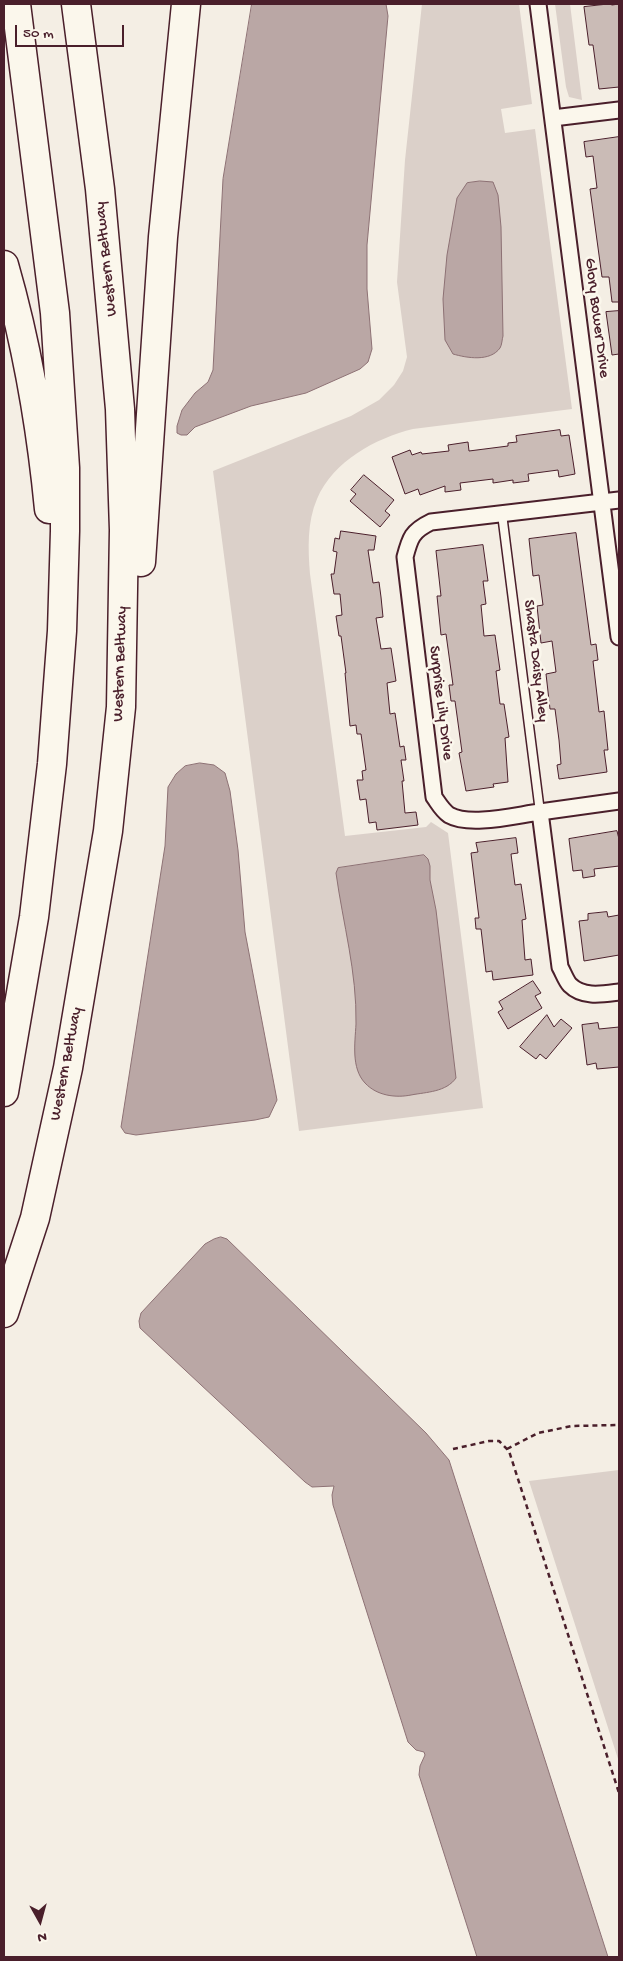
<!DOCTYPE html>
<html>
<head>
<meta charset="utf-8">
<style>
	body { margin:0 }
	#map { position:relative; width:623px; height:1961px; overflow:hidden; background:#f4eee4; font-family:"Gochi Hand",sans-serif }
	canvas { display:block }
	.frame { position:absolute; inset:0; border:5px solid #4a1f2b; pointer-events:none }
	.north { position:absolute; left:15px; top:1896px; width:50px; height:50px; -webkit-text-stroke:4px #fbf7ec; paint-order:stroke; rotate:173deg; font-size:14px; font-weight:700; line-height:20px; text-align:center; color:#4a1f2b }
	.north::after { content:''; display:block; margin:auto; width:18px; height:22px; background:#4a1f2b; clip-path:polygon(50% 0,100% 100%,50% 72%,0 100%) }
	.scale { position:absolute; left:15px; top:25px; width:109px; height:22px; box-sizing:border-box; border:2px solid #4a1f2b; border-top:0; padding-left:6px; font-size:15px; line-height:18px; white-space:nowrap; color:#4a1f2b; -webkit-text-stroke:4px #fbf7ec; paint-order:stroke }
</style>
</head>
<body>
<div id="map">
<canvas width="623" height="1961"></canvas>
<div class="frame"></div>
<div class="north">N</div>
<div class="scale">50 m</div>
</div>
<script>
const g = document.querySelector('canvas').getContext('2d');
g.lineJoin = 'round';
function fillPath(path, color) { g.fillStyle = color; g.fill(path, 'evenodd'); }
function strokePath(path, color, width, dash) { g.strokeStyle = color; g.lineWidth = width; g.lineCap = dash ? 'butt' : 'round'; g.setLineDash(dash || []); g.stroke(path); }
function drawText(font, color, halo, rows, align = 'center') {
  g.font = font + ' "Gochi Hand",sans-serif'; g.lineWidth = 5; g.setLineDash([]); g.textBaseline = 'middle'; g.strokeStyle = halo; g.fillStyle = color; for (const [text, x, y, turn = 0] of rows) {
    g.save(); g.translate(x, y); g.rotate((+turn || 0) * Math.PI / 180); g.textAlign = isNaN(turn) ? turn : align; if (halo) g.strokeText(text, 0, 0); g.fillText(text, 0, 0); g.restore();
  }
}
fillPath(new Path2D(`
	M422,4H519L532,104L501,109L505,133L535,129L572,409L413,429C376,438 333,461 317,499C307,522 308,549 310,574L345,836L426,827L431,822L448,833L483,1108L299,1131L213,471L351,416L379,400L394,385L403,371L407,357L397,282L405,160Z
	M555,4H570L582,100L569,97L566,87Z
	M619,1470V1762L529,1481Z`), '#dbd0c9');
const water = new Path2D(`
	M252,4H386L388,16L367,245V289L372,349L368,362L360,369L306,393L251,406L195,427L187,435H181L177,433V426L182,410L195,393L208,382L213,370L223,179Z
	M480,181L493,182L498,195L501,227L503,336C502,339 502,345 500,348C490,362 467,358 453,354L445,340L443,299L447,255L457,198L467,183Z
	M200,763L214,765L225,773L230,791L238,850L245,932L277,1100L269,1117L255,1120L136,1135L125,1133L121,1127L165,846L168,787L176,774L185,766Z
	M424,855L428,859L430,866V880L436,910L456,1078C446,1092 427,1092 411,1095C396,1098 377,1096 365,1083C351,1068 355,1043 356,1024C357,972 343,924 336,873L338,868Z
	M221,1237L227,1239L426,1433L449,1460L608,1957H477L419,1775L420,1766L425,1755L424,1752L416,1750L408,1742L333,1505L332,1495L334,1486L312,1487L305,1482L140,1328L139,1321L141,1313L205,1244L214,1239Z`);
fillPath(water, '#baa7a5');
strokePath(water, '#8d7174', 1);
const building = new Path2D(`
	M610,4L612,5L619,4V87L599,89L593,45H589L584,7Z
	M619,137V302H612L609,277H602L590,189L597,188L593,156L586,157L584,142Z
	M619,311V354L612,355L606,312Z
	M560,430L561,436L569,435L575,474L559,477L558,470L528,474L529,481L513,483V480L493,483V479L460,483L461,490L445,492V486L420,495L418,489L405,494L392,457L410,450L412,455L421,452L422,454L449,451L448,445L468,442L469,451L508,446V443L517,442L516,436Z
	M364,475L394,500L385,511L390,515L380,527L350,501L356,494L351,490Z
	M341,531L376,536L374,550H368L373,583L379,582L381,597L383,617L376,618L381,649L391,648L396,681L387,683L390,714L395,713L400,747L404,746L406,760H401L404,781H402L405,813L416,812L418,825L377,830L376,822L369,823L366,799L360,800L357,780H363L362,771L366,770L361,734H357L356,725L350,726L345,673H346L341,636H339L336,616L342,615L340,594H334L331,574H334L337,552L333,551L335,538L339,539Z
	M576,533L591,645L596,644L598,660L593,661L599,712L604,711L608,750H604L607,772L559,779L557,765L561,764L559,740L555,709H550L546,674L556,672L552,641L541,643L537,606L543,605L539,575L533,576L529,539Z
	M483,545L488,581H483L486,604L481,605L484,636L495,635L500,670L496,671L500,704H504L509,737L505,738L508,782L493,784L494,787L466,791L459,753L462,752L455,701H451L449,685H453L446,634L441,635L437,596H441L436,551Z
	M617,831L619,839V866L594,869L595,876L583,878L582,870L573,871L569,839Z
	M516,838L518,853L511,854L515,885L521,884L526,919L522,920L525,960L531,959L533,975L493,980L492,971L486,972L481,929H476L475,918H479L471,853L478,852L476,843Z
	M607,912L608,917L619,915V955L584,961L579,921L588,920V914Z
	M533,981L541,993L535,996L542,1008L508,1029L498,1012L503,1009L499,1002Z
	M547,1015L554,1027L561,1019L572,1028L546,1059L540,1054L536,1059L520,1047Z
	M598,1023L599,1029L619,1027V1067L597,1069L596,1063L587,1065L582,1025Z`);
fillPath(building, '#cabbb6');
strokePath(building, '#4a1f2b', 1);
const lane = new Path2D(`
	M502,514L540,812`);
const street = new Path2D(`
	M538,4L619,637
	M553,118L619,110
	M619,500L431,522C412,531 410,538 405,557L434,797C439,804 442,810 449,815C470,827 516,815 540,812L560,967C563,972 566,981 570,985C583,998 603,994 619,992
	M540,812L619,801`);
const highway = new Path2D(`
	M4,265C27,345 41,426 49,509
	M141,562L163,237L186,4
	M4,1092L34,917L52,764L62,631L65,531V468L55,313L16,4
	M4,1313L35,1218L68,1068L108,831L121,707L124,530L120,409L100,189L76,4`);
strokePath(lane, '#4a1f2b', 11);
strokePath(street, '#4a1f2b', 19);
strokePath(highway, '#4a1f2b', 31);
strokePath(new Path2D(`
	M453,1449L489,1441H499L509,1451L619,1793
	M507,1449L538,1433L572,1426L619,1425`), '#4a1f2b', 2.5, [5, 4]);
strokePath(lane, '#fbf7ec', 8);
strokePath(street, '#fbf7ec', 15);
strokePath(highway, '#fbf7ec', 28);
drawText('16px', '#4a1f2b', '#fbf7ec', [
	["Western Beltway",107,259,-96],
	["Glory Bower Drive",596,318,83],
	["Shasta Daisy Alley",535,661,83],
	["Western Beltway",121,664,-88],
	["Surprise Lily Drive",440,703,83],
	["Western Beltway",67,1064,-79]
]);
</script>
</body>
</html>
